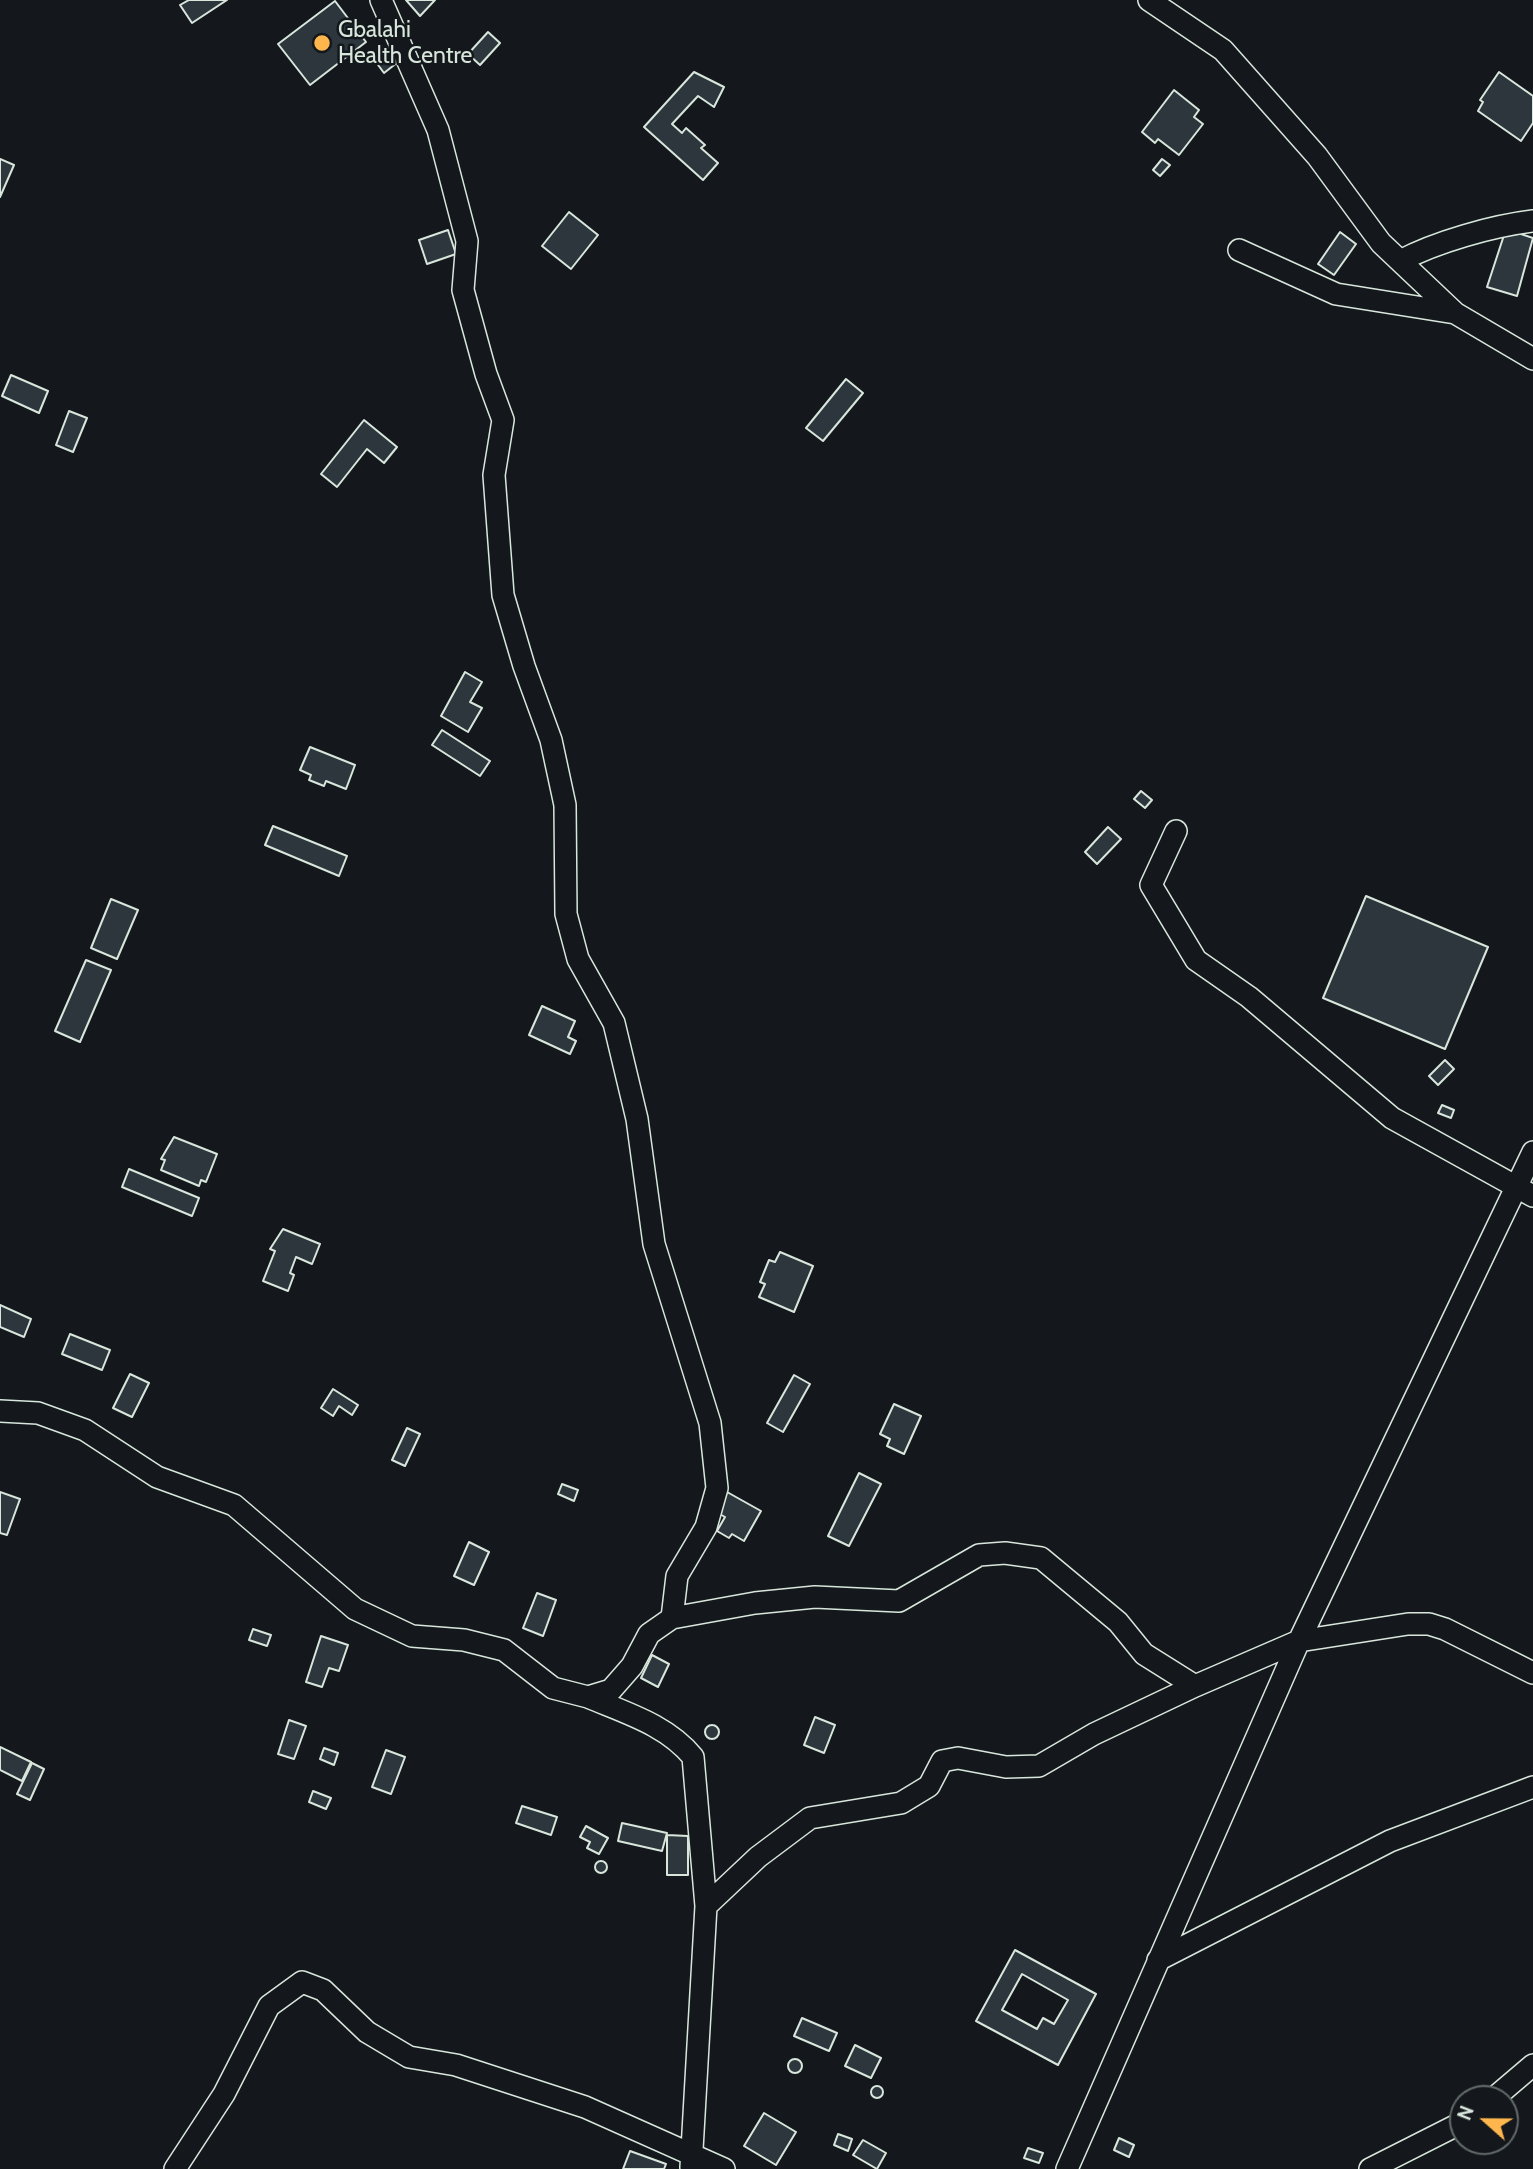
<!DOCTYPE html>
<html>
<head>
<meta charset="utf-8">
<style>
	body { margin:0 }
	#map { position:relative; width:1533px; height:2169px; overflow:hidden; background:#14181c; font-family:Cabin,sans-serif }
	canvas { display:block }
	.north { position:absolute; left:1449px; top:2085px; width:70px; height:70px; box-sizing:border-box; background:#14181c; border:2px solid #626a69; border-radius:50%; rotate:291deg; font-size:19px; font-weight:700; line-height:28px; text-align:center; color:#d8e6dc }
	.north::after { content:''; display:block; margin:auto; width:24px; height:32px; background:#ffb74d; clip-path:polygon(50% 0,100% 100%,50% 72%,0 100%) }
</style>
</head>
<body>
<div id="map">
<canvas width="1533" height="2169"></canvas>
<div class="north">N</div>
</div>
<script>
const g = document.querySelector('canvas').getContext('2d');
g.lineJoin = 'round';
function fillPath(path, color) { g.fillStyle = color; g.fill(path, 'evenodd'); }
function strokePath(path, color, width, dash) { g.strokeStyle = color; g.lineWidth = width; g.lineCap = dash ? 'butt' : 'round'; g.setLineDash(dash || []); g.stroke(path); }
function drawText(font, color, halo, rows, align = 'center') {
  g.font = font + ' Cabin,sans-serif'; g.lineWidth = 5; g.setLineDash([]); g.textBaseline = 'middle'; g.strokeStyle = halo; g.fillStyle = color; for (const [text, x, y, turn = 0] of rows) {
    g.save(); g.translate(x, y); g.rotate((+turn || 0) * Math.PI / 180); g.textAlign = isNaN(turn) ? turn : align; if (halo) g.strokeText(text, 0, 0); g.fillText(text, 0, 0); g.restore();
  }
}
const building = new Path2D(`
	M189,0H227L192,23L180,5Z
	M406,0H435L420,16Z
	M335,1L366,42L310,85L278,44Z
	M488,32L500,43L480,65L468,54Z
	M387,47L398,62L384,73L373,58Z
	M694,72L724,87L714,107L698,96L672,124L682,133L686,128L705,145L701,148L718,163L703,180L644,127Z
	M1499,72L1533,96V123L1521,141L1478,111L1483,102L1480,100Z
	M1174,90L1199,110L1194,117L1203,124L1179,155L1158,139L1155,143L1142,132Z
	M0,159L14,165L0,197Z
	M1162,159L1170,165L1160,176L1153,170Z
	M569,212L598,235L571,269L542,246Z
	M1506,229L1533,238L1517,296L1487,287Z
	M448,230L456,254L427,264L419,240Z
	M1340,232L1356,244L1334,275L1318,264Z
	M11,375L48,391L39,413L2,396Z
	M846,379L863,393L823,441L806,428Z
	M69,411L87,418L73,452L56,445Z
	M364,420L397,447L384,463L367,449L337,487L321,474Z
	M465,672L482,682L470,702L482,708L468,732L441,716Z
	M442,730L490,761L480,776L432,745Z
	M310,747L355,765L346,789L326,781L324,786L309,780L311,775L300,770Z
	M1141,791L1152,800L1145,808L1134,799Z
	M273,826L347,856L339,876L265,845Z
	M1108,827L1121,839L1097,864L1085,852Z
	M1366,896L1488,947L1445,1049L1323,998Z
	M111,899L138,910L117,959L91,948Z
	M86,960L111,970L80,1042L55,1031Z
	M542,1006L575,1021L568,1037L576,1041L570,1054L529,1035Z
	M1445,1060L1454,1069L1438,1085L1429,1076Z
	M1442,1105L1454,1110L1451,1118L1438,1113Z
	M174,1137L217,1154L206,1182L201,1180L199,1186L161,1170L165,1160L161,1159Z
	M129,1169L199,1198L192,1216L122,1187Z
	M283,1229L320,1244L312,1264L296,1257L290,1273L294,1275L288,1291L263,1281L275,1251L270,1249Z
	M780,1252L813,1266L794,1312L759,1297L765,1284L760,1282L769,1260L775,1262Z
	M0,1305L31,1319L24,1337L0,1327Z
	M70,1334L110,1350L102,1370L62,1354Z
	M130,1374L149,1383L132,1417L113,1408Z
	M794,1375L810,1384L783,1432L767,1423Z
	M333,1389L358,1405L352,1415L339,1406L333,1416L321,1408Z
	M894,1404L921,1416L904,1454L887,1446L890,1439L880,1434Z
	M407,1428L420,1434L405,1466L392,1460Z
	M859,1473L881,1484L849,1546L828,1536Z
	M562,1484L578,1490L574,1501L558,1494Z
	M0,1492L20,1499L7,1535L0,1533Z
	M727,1492L761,1511L744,1541L732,1534L729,1538L717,1531L725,1517L716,1512Z
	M469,1542L489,1552L474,1585L454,1576Z
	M537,1593L556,1600L543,1636L523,1628Z
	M253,1629L271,1635L267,1646L249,1640Z
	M321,1636L348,1645L339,1671L329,1668L322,1687L306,1682Z
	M652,1655L669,1664L658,1687L641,1678Z
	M815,1717L835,1725L824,1753L804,1745Z
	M289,1720L306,1726L294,1759L278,1754Z
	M705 1732a7 7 0 1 1 14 0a7 7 0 1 1-14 0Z
	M0,1747L31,1762L22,1781L0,1770Z
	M324,1748L338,1753L334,1765L320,1759Z
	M386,1750L405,1757L391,1794L372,1787Z
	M32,1763L44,1769L30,1800L17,1794Z
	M313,1791L331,1798L326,1809L309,1802Z
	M522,1806L557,1817L551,1835L516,1823Z
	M622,1823L667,1833L662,1851L618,1841Z
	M586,1826L608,1838L599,1854L587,1848L590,1842L580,1837Z
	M667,1835L688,1836V1875H667Z
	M595 1867a6 6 0 1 1 12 0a6 6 0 1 1-12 0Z
	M1015,1950L1096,1994L1058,2065L976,2021ZM1022,1974L1068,2000L1054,2024L1043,2018L1037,2029L1002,2010Z
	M802,2018L837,2033L829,2051L794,2036Z
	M855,2045L881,2058L871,2078L845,2066Z
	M788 2066a7 7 0 1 1 14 0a7 7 0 1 1-14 0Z
	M871 2092a6 6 0 1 1 12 0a6 6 0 1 1-12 0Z
	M764,2113L796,2132L776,2165L744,2146Z
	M838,2134L852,2139L848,2151L834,2145Z
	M1119,2138L1134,2145L1129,2157L1114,2150Z
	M863,2140L886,2153L877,2169L853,2155Z
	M1028,2148L1043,2153L1039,2163L1024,2158Z
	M630,2151L666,2164L664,2169H623Z`);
fillPath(building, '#2c363c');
strokePath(building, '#d8e6dc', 2);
const minor = new Path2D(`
	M381,0L438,130L467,241L463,290L486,374L503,420L494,475L503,595L524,666L551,740L565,805L566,914L578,959L614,1023L637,1119L654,1244L710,1423L717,1488L706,1527L677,1576L672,1618
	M1149,0L1223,50L1317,156L1381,243L1455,313L1533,359
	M1239,250L1336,294L1455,313
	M1400,261C1436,242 1492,226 1533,221
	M1176,831L1151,885L1196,960L1249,997L1392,1118L1533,1196
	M0,1411L38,1413L85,1430L157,1477L234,1505L355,1609L412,1636L464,1640L504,1650L553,1688L588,1697L611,1690L632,1666L649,1634L672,1618L755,1603L815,1597L899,1601L979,1555L1005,1553L1041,1558L1118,1622L1144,1654L1195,1686L1299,1641L1408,1624H1429L1445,1629L1533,1673
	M588,1697C626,1713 667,1725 693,1757L706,1906L691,2167
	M706,1906L758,1857L810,1818L901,1803L929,1786L942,1761L958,1758L1006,1767L1039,1766L1094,1734L1195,1686
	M1158,1960L1390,1841L1533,1787
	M1493,2099L1533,2065
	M175,2169L224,2094L269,2006L302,1982L323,1990L367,2032L409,2057L456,2065L585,2107L724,2169
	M1067,2169L1299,1641L1533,1152
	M1370,2169L1463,2122`);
strokePath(minor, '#d8e6dc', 24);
strokePath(minor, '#14181c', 21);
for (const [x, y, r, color] of [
	[322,43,9,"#ffb74d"]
]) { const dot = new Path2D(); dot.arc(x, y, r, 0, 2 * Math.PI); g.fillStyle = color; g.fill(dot); strokePath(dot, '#14181c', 2.5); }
drawText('23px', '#d8e6dc', '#14181c', [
	["Gbalahi",338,30],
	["Health Centre",338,56]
], 'left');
</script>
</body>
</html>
